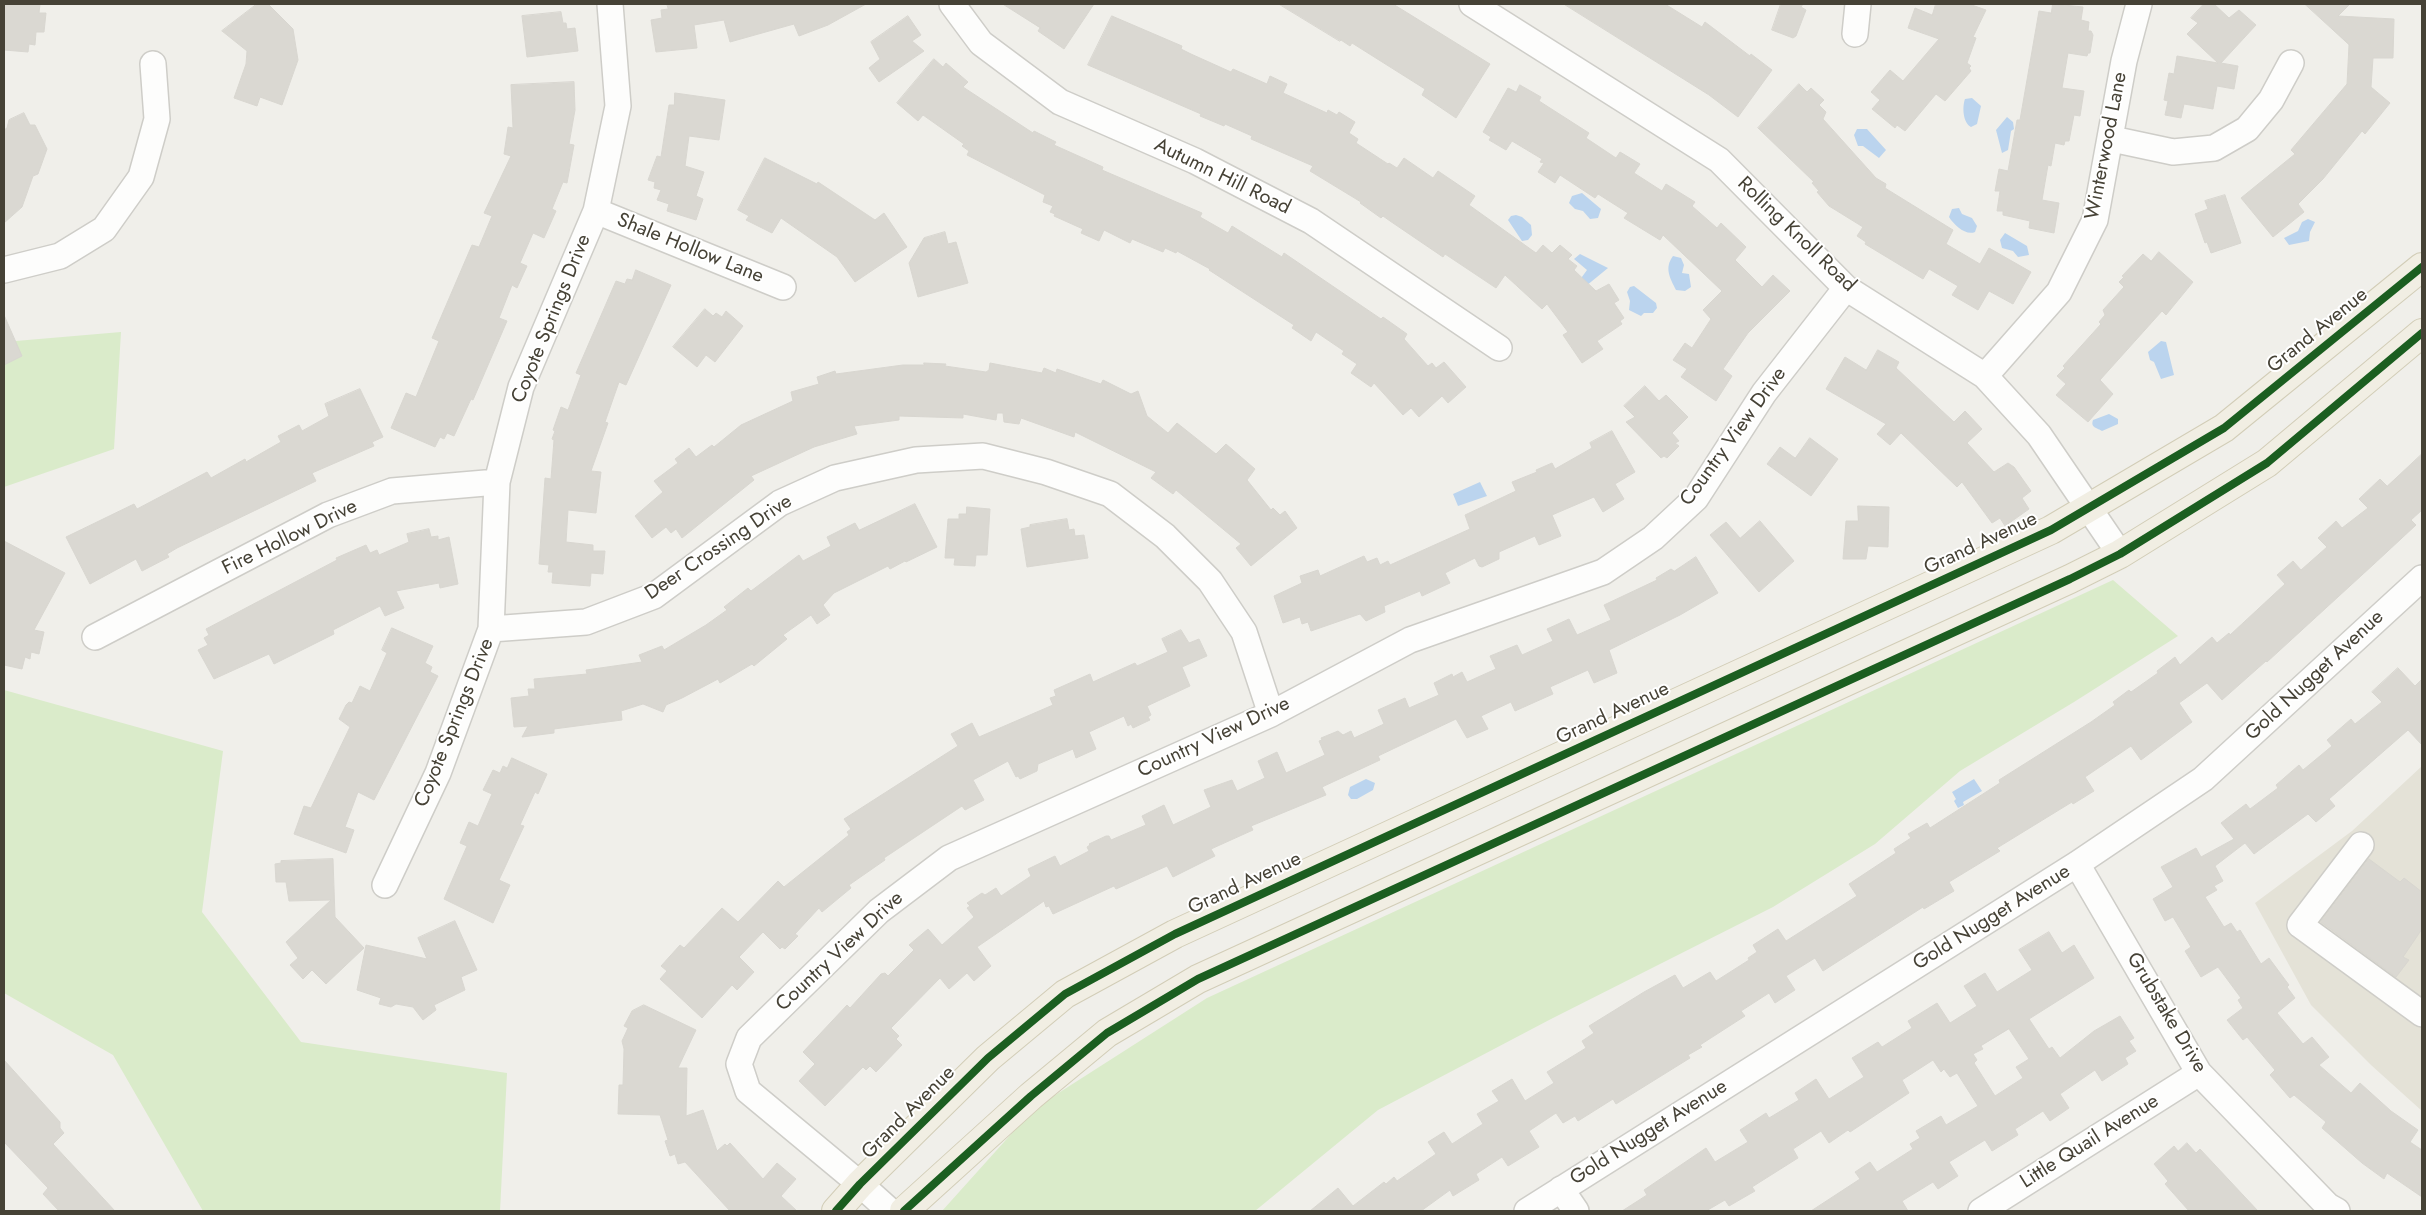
<!DOCTYPE html>
<html>
<head>
<meta charset="utf-8">
<style>
	body { margin:0 }
	#map { position:relative; width:2426px; height:1215px; overflow:hidden; background:#f0efea; font-family:Jost,sans-serif }
	canvas { display:block }
	.frame { position:absolute; inset:0; border:5px solid #464236; pointer-events:none }
</style>
</head>
<body>
<div id="map">
<canvas width="2426" height="1215"></canvas>
<div class="frame"></div>
</div>
<script>
const g = document.querySelector('canvas').getContext('2d');
g.lineJoin = 'round';
function fillPath(path, color) { g.fillStyle = color; g.fill(path, 'evenodd'); }
function strokePath(path, color, width, dash) { g.strokeStyle = color; g.lineWidth = width; g.lineCap = dash ? 'butt' : 'round'; g.setLineDash(dash || []); g.stroke(path); }
function drawText(font, color, halo, rows, align = 'center') {
  g.font = font + ' Jost,sans-serif'; g.lineWidth = 4; g.setLineDash([]); g.textBaseline = 'middle'; g.strokeStyle = halo; g.fillStyle = color; for (const [text, x, y, turn = 0] of rows) {
    g.save(); g.translate(x, y); g.rotate((+turn || 0) * Math.PI / 180); g.textAlign = isNaN(turn) ? turn : align; if (halo) g.strokeText(text, 0, 0); g.fillText(text, 0, 0); g.restore();
  }
}
fillPath(new Path2D(`
	M2422,766V1111L2371,1065L2311,1005L2255,903L2352,831Z`), '#e4e2d7');
fillPath(new Path2D(`
	M121,332L114,449L4,487V342Z
	M2113,580L2178,636L2074,702L1960,771L1875,844L1773,907L1551,1019L1378,1110L1255,1211H942L1013,1132L1010,1124L1207,998Z
	M4,690L223,751L202,912L301,1042L507,1073L500,1211H203L113,1055L4,993Z`), '#daebca');
fillPath(new Path2D(`
	M1972,98L1981,106L1977,124L1971,127C1963,123 1962,107 1965,99Z
	M2007,117L2013,122L2014,129L2011,131L2008,150L2002,153L1996,130Z
	M1857,129H1867L1886,150L1879,158L1863,146H1858L1854,135Z
	M1582,193L1601,209L1598,218L1590,219L1583,211L1575,209L1569,203L1572,196Z
	M1959,208L1962,214L1972,218L1977,226L1975,232C1966,236 1954,225 1949,217L1952,209Z
	M1516,215L1522,217L1531,225L1532,235L1528,240L1522,241L1508,220L1511,216Z
	M2308,219L2315,222L2310,232L2309,241L2289,245L2284,238L2298,231L2302,222Z
	M2005,233L2027,246L2029,255L2018,257L2013,251L2002,248L2000,240Z
	M1580,254L1608,268L1586,286L1579,281L1587,270L1574,259Z
	M1673,256L1681,258L1684,265L1682,273L1689,274L1691,287L1685,291L1676,290C1670,278 1664,268 1673,256Z
	M1634,286L1656,303L1657,308L1653,313H1644L1641,316L1629,310L1630,301L1627,292L1630,287Z
	M2161,341L2166,342L2174,375L2161,379L2154,362L2150,360L2148,352Z
	M2109,414L2118,419V424L2102,431C2098,428 2090,428 2093,420Z
	M1480,482L1487,496L1458,506L1453,494Z
	M1366,779L1375,783L1373,790L1357,799H1351L1348,795L1350,787Z
	M1974,779L1982,791L1963,802L1964,805L1958,808L1954,801L1956,799L1952,792Z`), '#bbd4ee');
const building = new Path2D(`
	M4,4H40L39,13H46L44,32H36L35,45L29,44L28,52L4,50Z
	M257,4H268L293,29L298,60L282,105L260,97L257,106L234,98L246,64L247,51L222,31Z
	M667,4H866L828,25L799,36L794,24L730,42L724,20L694,25L697,48L656,52L651,20L662,18L661,10L668,9Z
	M1003,4H1094L1064,49L1038,31L1040,28Z
	M1279,4H1393L1490,64L1456,118L1422,95L1425,89L1352,43L1350,46L1341,40L1340,41Z
	M1564,4H1665L1702,27L1705,22L1750,56L1751,54L1772,70L1738,117L1709,95Z
	M1781,4H1803L1801,7L1806,10L1796,36L1793,38L1772,30Z
	M1936,4H1969L1986,10L1973,37L1976,38L1967,63L1971,66L1969,68L1971,71L1945,101L1936,94L1905,131L1897,125L1895,128L1872,109L1880,100L1871,92L1890,70L1903,81L1939,39L1908,28L1915,8L1932,15Z
	M2053,4L2083,7L2081,20L2089,22L2088,31H2091L2093,35L2090,53H2088L2087,56L2068,53L2062,88L2084,91L2080,116L2074,115L2069,141H2065L2064,145L2055,143L2051,166L2048,165L2042,200L2059,203L2054,233L2029,228L2030,221L2003,215V211H1997L2000,191H1995L1999,169L2008,171L2017,120H2020L2039,11L2051,13Z
	M2204,4H2214L2229,18L2239,10L2256,25L2221,63L2238,66L2234,89L2217,86L2213,109L2184,104L2181,118L2165,115L2168,101L2164,100L2169,73L2174,74L2177,56L2218,63L2187,34L2198,23L2191,18Z
	M2305,4H2350L2338,16L2394,19L2393,58H2373L2371,87L2390,103L2365,134L2362,131L2323,179L2298,204L2304,212L2273,237L2241,198L2295,154L2291,150L2347,84L2349,45Z
	M561,12L563,23H566L567,29L575,28L578,51L527,57L522,16Z
	M908,16L921,35L912,41L924,51L879,82L869,68L880,59L871,42Z
	M1112,16L1182,46L1181,49L1191,54L1231,72L1233,69L1267,84L1270,76L1287,84L1283,93L1327,113L1328,110L1337,115L1339,112L1355,122L1349,133L1358,139L1356,143L1388,164L1389,163L1397,168L1404,158L1433,178L1438,171L1475,196L1469,205L1536,253L1543,245L1552,253L1560,245L1572,255L1568,259L1577,266L1574,270L1596,291L1609,284L1619,300L1614,303L1624,318L1620,321L1622,324L1597,341L1603,349L1582,363L1563,335L1568,332L1547,304L1542,309L1505,275L1496,288L1445,254L1443,257L1390,221L1383,216L1381,218L1360,203L1361,202L1310,171L1313,166L1251,139L1252,136L1225,124L1224,126L1200,116L1201,114L1088,65Z
	M934,59L943,67L946,63L968,82L963,87L1033,133L1034,131L1056,142L1054,145L1103,167L1102,170L1202,213L1200,217L1228,233L1232,226L1282,257L1284,253L1381,319L1383,317L1407,334L1404,339L1428,366L1432,363L1436,368L1444,362L1466,387L1448,403L1442,396L1419,417L1411,408L1403,415L1374,383L1371,387L1351,373L1357,364L1342,354L1344,351L1316,332L1311,341L1292,328L1294,325L1209,270L1210,269L1177,251L1176,253L1165,248L1163,252L1132,239L1130,243L1104,230L1099,241L1081,233L1083,229L1054,216L1055,214L1050,212L1053,206L1043,202L1045,195L967,155L969,151L962,146L964,144L923,115L918,121L897,103Z
	M574,82L575,110L569,144L574,145L567,183L563,182L552,209L556,211L544,238L533,233L520,263L527,266L517,288L512,285L499,318L507,321L473,400L471,399L454,436L447,433L444,439L440,437L435,447L391,428L406,393L416,397L439,341L432,338L472,245L479,247L492,216L484,213L511,156L504,154L508,127L513,128L511,85Z
	M1799,84L1807,92L1811,88L1824,100L1819,105L1826,112L1823,119L1876,178L1886,184L1885,188L1953,230L1946,244L1980,264L1989,248L2031,272L2013,304L1989,291L1978,310L1952,295L1958,286L1929,269L1923,279L1865,244L1866,242L1857,236L1863,227L1829,206L1817,192L1819,191L1812,183L1814,182L1758,128Z
	M1520,85L1541,97L1539,101L1589,133L1586,138L1616,158L1620,152L1640,164L1634,173L1662,191L1666,184L1695,202L1692,206L1717,228L1721,223L1746,247L1735,260L1762,287L1773,275L1790,291L1748,333L1723,369L1732,376L1716,401L1681,377L1687,369L1673,360L1685,343L1692,348L1711,319L1703,310L1722,291L1663,235L1660,240L1624,218L1628,213L1598,194L1595,198L1560,175L1555,183L1538,172L1544,163L1540,162L1542,159L1512,141L1506,150L1489,140L1491,137L1483,132L1508,88L1516,92Z
	M675,93L725,100L719,140L689,136L685,166L704,172L696,196L703,199L696,220L667,211L669,204L657,200L661,190L654,188L655,182L648,180L657,156L661,157L669,105H674Z
	M24,113L30,125H35L47,149L38,174L33,176L22,207L4,223V130L7,128L9,120Z
	M765,158L817,184L818,182L875,220L884,213L907,247L855,282L837,257L781,218L772,233L746,220L749,216L738,210Z
	M2225,195L2241,243L2211,253L2207,242L2205,243L2195,214L2208,209L2205,201Z
	M945,232L948,244L956,242L968,283L918,297L909,263L924,238Z
	M2159,252L2193,282L2166,315L2162,311L2100,380L2113,394L2088,422L2056,395L2066,384L2057,376L2065,368L2063,366L2101,324L2099,322L2105,315L2103,310L2124,287L2119,282L2124,277L2122,276L2143,254L2151,261Z
	M636,270L671,285L626,385L619,382L605,422L608,423L591,471L601,472L596,513L568,510L566,542L593,545V551H605L603,574L591,573L590,586L552,583L553,572H548L549,565L539,564L545,478L551,479L554,440L552,439L555,431L553,430L561,407L568,410L581,375L576,373L616,281L625,284L627,279L632,280Z
	M705,309L713,316L716,313L722,317L726,311L743,326L715,362L706,355L697,367L673,347Z
	M4,315L22,356L4,365Z
	M1878,350L1899,362L1896,368L1954,422L1965,411L1982,429L1967,443L1994,472L2008,463L2014,467L2031,491L2022,498L2029,509L2005,526L2000,518L1992,523L1962,482L1957,487L1901,433L1890,445L1877,434L1886,424L1826,389L1845,357L1866,370Z
	M924,363L946,364L945,366L986,372L989,370L990,363L1042,373L1044,368L1056,373L1057,369L1101,384L1103,380L1131,394L1138,391L1147,416L1168,433L1177,423L1216,454L1226,444L1255,469L1247,480L1271,510L1273,508L1280,515L1285,511L1297,528L1251,566L1236,548L1241,544L1176,490L1173,494L1151,478L1156,472L1075,432L1074,437L1021,418L1019,424L1004,422L1003,413H997L996,420L963,414V418L899,416V420L854,426L857,434L814,447L751,476L754,480L682,538L676,529L671,533L666,527L652,538L635,516L663,492L654,481L678,463L675,459L689,448L696,457L712,445L714,447L741,425L793,401L791,392L819,384L817,377L835,371L836,374L903,365H924Z
	M1645,386L1659,401L1666,395L1688,417L1672,433L1679,441L1675,443L1679,446L1667,458L1664,456L1661,458L1626,422L1635,417L1624,406Z
	M360,389L383,437L372,442L374,446L312,473L316,481L177,548L167,554L169,557L142,571L136,559L90,584L66,537L134,504L137,509L207,472L211,478L245,459L246,462L281,442L278,436L299,425L302,431L329,416L325,404Z
	M1612,431L1635,472L1615,484L1624,499L1603,512L1594,497L1552,515L1561,536L1539,545L1535,536L1499,552V559L1482,567L1479,566L1475,558L1445,573L1450,583L1422,596L1420,591L1384,606L1385,612L1366,621L1360,614L1311,631L1308,622L1302,624L1300,617L1283,623L1274,596L1302,583L1300,576L1318,570L1320,576L1364,556L1367,562L1377,558L1380,565L1388,561L1390,565L1470,529L1465,515L1516,491L1512,482L1537,472L1536,470L1552,463L1555,469L1592,448L1590,443Z
	M1810,438L1838,459L1811,496L1767,464L1780,447L1795,458Z
	M2422,454V510L2411,520L2416,525L2374,564L2267,662L2266,661L2222,700L2207,683L2179,703L2192,722L2141,760L2131,746L2085,777L2094,791L2073,804L2072,802L1997,848L2000,851L1949,882L1954,891L1924,909L1923,907L1823,971L1815,958L1786,976L1795,990L1775,1003L1769,993L1741,1011L1745,1016L1700,1045L1702,1047L1688,1055L1690,1058L1616,1104L1613,1099L1578,1121L1575,1116L1563,1123L1556,1113L1529,1131L1539,1147L1508,1166L1502,1157L1476,1174L1479,1180L1453,1196L1450,1190L1421,1211H1310L1338,1188L1353,1206L1384,1182L1386,1184L1394,1177L1397,1181L1436,1154L1428,1142L1444,1132L1452,1144L1483,1124L1477,1114L1499,1101L1492,1091L1512,1079L1525,1101L1554,1083L1547,1072L1586,1048L1582,1041L1594,1033L1589,1026L1644,992L1675,975L1683,988L1710,972L1716,981L1749,960L1748,958L1757,952L1753,945L1778,929L1786,941L1857,896L1849,884L1896,853L1894,849L1911,838L1908,834L1927,823L1930,828L2000,783L1999,780L2091,722L2115,705L2113,702L2129,690L2131,692L2158,673L2157,671L2175,657L2180,665L2212,637L2217,643L2229,633L2230,635L2285,584L2277,575L2293,561L2301,570L2327,547L2318,538L2336,521L2342,528L2368,508L2359,499L2380,479L2387,486Z
	M915,504L937,547L906,562L905,561L890,569L888,566L834,593L823,605L830,615L817,624L811,615L783,635L787,639L754,666L752,664L720,683L718,679L682,698L666,705L663,712L643,704L621,711L622,720L554,729V733L522,737L528,726L514,727L511,698L529,696L528,689H535L534,679L587,674L586,670L642,662L639,655L662,646L664,650L706,625L727,610L724,607L748,588L751,591L799,555L803,561L831,546L827,537L855,523L859,530Z
	M1858,506L1889,507L1888,547L1868,546L1866,559H1843L1846,521H1858Z
	M967,507L990,509L987,555H976L975,566L954,565L955,558H945L948,519H959V514H966Z
	M1067,519L1069,530L1074,529L1075,536L1084,535L1088,558L1027,567L1021,529L1030,527V525Z
	M1760,521L1794,561L1759,592L1710,535L1726,522L1740,538Z
	M429,529L431,537L438,536V540L449,537L458,584L440,588L439,583L396,591L404,608L385,616L380,606L333,630L334,634L274,664L269,654L214,679L198,650L208,645L204,638L209,635L206,629L337,560L336,558L366,545L370,553L377,550L379,555L409,542L407,534Z
	M4,541L65,573L34,630L44,632L39,654L31,652L30,659L25,657L22,669L4,665Z
	M1696,557L1718,593L1680,615L1609,650L1617,673L1594,683L1588,670L1550,687L1553,694L1515,711L1511,702L1481,716L1488,729L1467,738L1456,719L1378,756L1380,760L1322,787L1326,795L1251,826L1253,830L1211,849L1215,856L1173,877L1167,866L1116,889L1114,886L1053,914L1049,906L1046,907L1044,901L977,947L991,966L974,981L967,973L949,989L940,978L891,1028L899,1036L896,1039L902,1045L876,1072L870,1066L866,1070L863,1067L825,1106L799,1081L815,1064L803,1052L847,1005L850,1008L881,974L885,973L888,976L914,950L909,945L928,929L942,945L974,917L967,908L970,906L967,903L982,893L985,895L996,888L1001,896L1031,876L1028,869L1055,856L1060,866L1089,851L1087,847L1090,845L1089,844L1106,836H1109L1111,840L1146,825L1142,816L1164,805L1173,825L1211,807L1204,790L1232,780L1237,791L1265,778L1258,761L1277,752L1286,773L1325,755L1319,741L1322,740L1321,738L1338,731L1343,735L1351,731L1354,738L1384,724L1378,710L1405,698L1409,708L1439,695L1434,683L1452,674L1453,677L1462,672L1467,682L1496,669L1490,656L1517,645L1522,655L1553,641L1547,629L1569,619L1577,635L1611,620L1604,605L1657,580L1656,578L1671,569L1674,571Z
	M392,628L433,646L425,663L432,667L430,672L438,676L374,800L358,792L345,827L354,830L346,853L294,834L304,806L311,808L350,727L339,719L346,705L349,702L352,703L360,686L370,691L387,653L382,650Z
	M1181,630L1189,643L1199,639L1207,656L1182,667L1190,686L1147,706L1151,715L1148,717L1150,720L1133,728L1131,724L1128,726L1124,716L1089,732L1096,749L1076,758L1073,749L1038,764L1037,771L1020,779L1018,776L1016,777L1008,761L973,780L984,800L965,810L962,806L884,858L885,860L849,885L851,888L822,912L819,908L795,934L798,936L785,949L782,947L780,949L763,932L739,957L754,972L737,990L732,985L702,1018L660,979L667,971L661,966L680,945L684,948L722,908L738,922L778,881L784,887L849,835L847,832L851,829L844,819L958,746L951,734L972,723L979,737L1053,705L1050,698L1056,696L1054,690L1090,674L1093,682L1135,663L1137,666L1168,652L1162,639Z
	M2398,668L2415,686L2422,679V745L2408,730L2329,799L2335,806L2316,822L2308,814L2254,854L2245,843L2215,866L2223,881L2214,886L2217,890L2205,897L2224,927L2231,923L2237,932L2240,930L2261,964L2269,958L2289,985L2287,987L2295,998L2277,1013L2303,1044L2312,1037L2329,1057L2319,1065L2351,1093L2360,1083L2391,1111L2418,1130L2410,1142L2422,1150V1197L2387,1173L2384,1179L2362,1163L2322,1128L2326,1122L2294,1095L2290,1098L2270,1075L2275,1070L2247,1037L2243,1040L2227,1020L2243,1008L2238,1000L2241,998L2218,967L2201,977L2185,951L2191,947L2173,917L2165,921L2153,899L2173,887L2161,867L2196,848L2201,857L2234,839L2221,823L2246,804L2250,809L2278,788L2276,785L2299,765L2303,770L2332,746L2327,740L2351,719L2355,724L2382,702L2372,692Z
	M512,758L547,774L538,794L535,792L520,825L524,826L499,880L510,885L493,923L444,899L467,846L460,843L469,822L478,826L492,794L483,790L493,770L500,773L503,766L507,768Z
	M333,859L335,917L364,948L326,984L312,970L303,979L290,965L298,958L286,942L331,900L289,901L286,882H276L275,864L281,863V861Z
	M2369,859L2400,882L2404,878L2422,892V929L2403,957L2409,960L2396,977L2321,922Z
	M455,921L477,970L461,977L465,990L434,1005L436,1010L423,1020L413,1007L396,1004L391,1007L379,1004L381,998L357,990L366,945L427,959L418,938Z
	M2049,932L2062,953L2074,945L2094,978L2029,1019L2049,1049L2052,1047L2060,1058L2094,1031L2120,1016L2134,1038L2129,1041L2136,1051L2125,1058L2128,1064L2102,1081L2095,1070L2060,1094L2069,1108L2050,1121L2043,1111L2015,1129L2018,1135L1992,1151L1985,1140L1949,1162L1958,1176L1938,1189L1933,1182L1902,1201L1908,1211H1811L1860,1179L1855,1172L1870,1162L1877,1172L1913,1149L1910,1144L1920,1138L1916,1131L1941,1116L1946,1125L1978,1106L1957,1073L1950,1077L1944,1069L1941,1072L1933,1060L1902,1080L1909,1093L1850,1132L1848,1130L1829,1143L1821,1131L1793,1149L1798,1158L1752,1187L1755,1191L1729,1206L1725,1200L1706,1211H1622L1647,1195L1644,1190L1706,1148L1715,1162L1748,1142L1740,1130L1766,1113L1769,1118L1799,1100L1795,1093L1816,1079L1829,1099L1864,1077L1852,1058L1878,1042L1882,1047L1912,1028L1908,1021L1937,1003L1950,1023L1977,1006L1964,986L1985,973L1997,992L2032,970L2019,950ZM2009,1029L2029,1059L2016,1067L2023,1078L1995,1096L1974,1063L1977,1060L1973,1054L1983,1049L1981,1046Z
	M644,1005L696,1030L678,1068H687L686,1116L703,1110L717,1151L725,1144L727,1146L730,1143L763,1179L777,1163L796,1179L781,1196L797,1211H730L685,1162L678,1164L675,1154L670,1156L665,1141L668,1140L660,1115L618,1114L619,1085H623L624,1049L622,1041L628,1028L624,1026L632,1011Z
	M4,1060L60,1122V1128L64,1133L53,1144L115,1211H59L43,1194L48,1188L4,1142Z
	M2187,1143L2196,1153L2200,1149L2258,1211H2189L2165,1184L2168,1181L2154,1164L2174,1146L2178,1151Z`);
fillPath(building, '#dad8d2');
strokePath(building, '#d8d6d0', 1);
const minor = new Path2D(`
	M952,4L981,43L1060,102L1195,161L1311,221L1499,348
	M1472,4L1719,160L1846,288L1985,376L2039,435L2120,554
	M1855,34L1858,4
	M2112,139L2173,152L2214,148L2247,129L2271,100L2291,63
	M596,211L783,287
	M4,270L60,256L104,229L141,177L157,119L153,64
	M1985,376L2059,292L2095,220L2124,61L2139,4
	M491,629L586,622L654,596L780,503L835,478L916,460L983,456L1046,472L1110,494L1165,536L1210,581L1244,632L1271,714
	M95,637L328,515L392,491L497,482
	M2361,845L2300,925L2422,1014
	M2077,864L2199,1073L2328,1206L2337,1211
	M385,885L438,773L491,629L497,482L521,387L596,211L618,106L610,4
	M1561,1189L1576,1211
	M890,1211L860,1184L748,1091L739,1064L749,1038L879,911L949,858L1271,714L1410,640L1603,572L1653,538L1696,498L1764,393L1846,288
	M1527,1211L2077,864L2203,779L2422,578
	M1981,1211L2199,1073`);
const primary = new Path2D(`
	M836,1211L860,1184L988,1058L1065,994L1175,934L2051,530L2224,428L2422,267
	M904,1211L1031,1096L1107,1033L1198,979L2070,579L2120,554L2267,463L2422,333`);
strokePath(minor, '#cecdc8', 28);
strokePath(primary, '#d2cdb7', 30);
strokePath(minor, '#fdfdfc', 25);
strokePath(primary, '#f1eee3', 28);
strokePath(new Path2D(`
	M836,1211L860,1184L988,1058L1065,994L1175,934L2051,530L2224,428L2422,267
	M904,1211L1031,1096L1107,1033L1198,979L2070,579L2120,554L2267,463L2422,333`), '#1b5e20', 8);
drawText('20px', '#464236', '#fff', [
	["Winterwood Lane",2107,146,-79],
	["Autumn Hill Road",1222,177,26],
	["Rolling Knoll Road",1796,235,44],
	["Shale Hollow Lane",690,249,22],
	["Coyote Springs Drive",552,319,-68],
	["Grand Avenue",2318,331,-39],
	["Country View Drive",1734,437,-54],
	["Fire Hollow Drive",290,538,-26],
	["Grand Avenue",1981,544,-25],
	["Deer Crossing Drive",719,548,-34],
	["Gold Nugget Avenue",2315,676,-43],
	["Grand Avenue",1613,714,-25],
	["Coyote Springs Drive",455,723,-68],
	["Country View Drive",1214,738,-25],
	["Grand Avenue",1245,884,-25],
	["Gold Nugget Avenue",1992,918,-32],
	["Country View Drive",840,952,-43],
	["Grubstake Drive",2166,1013,59],
	["Grand Avenue",909,1113,-45],
	["Gold Nugget Avenue",1649,1133,-32],
	["Little Quail Avenue",2090,1142,-32]
]);
</script>
</body>
</html>
